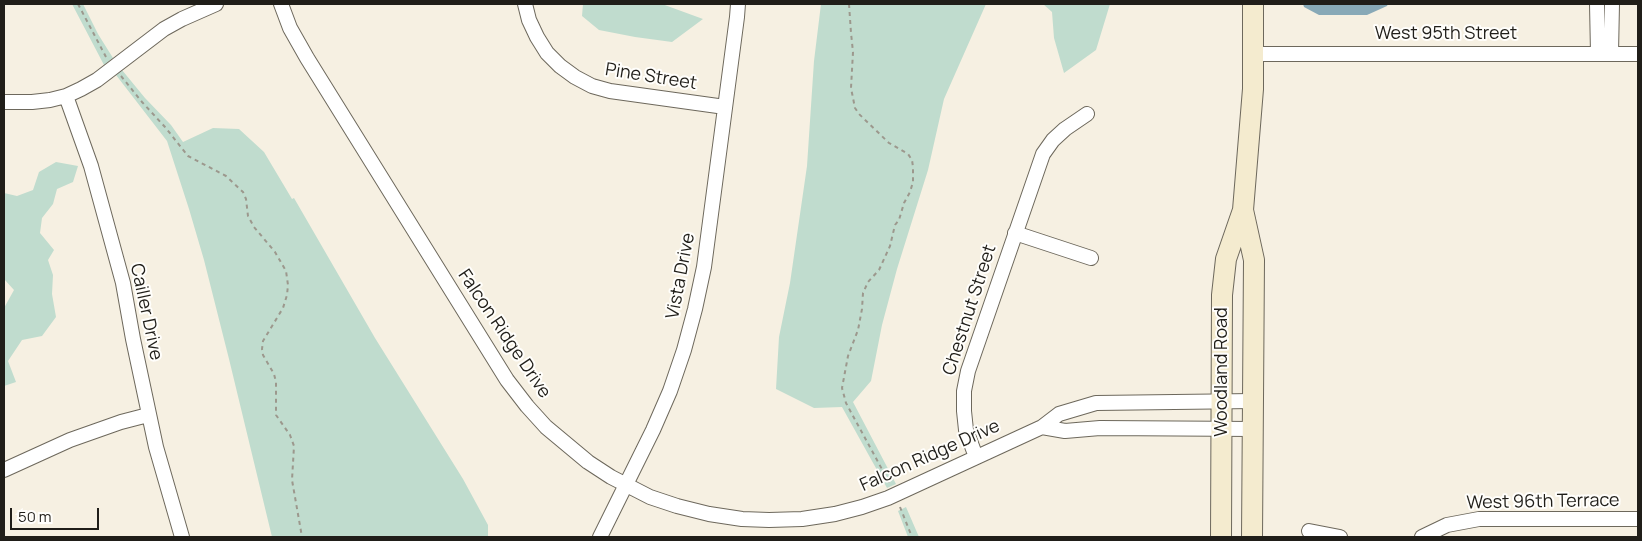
<!DOCTYPE html>
<html>
<head>
<meta charset="utf-8">
<style>
  body { margin:0 }
  #map { position:relative; width:1642px; height:541px; overflow:hidden; background:#f6f0e2; font-family:Manrope,sans-serif }
  canvas { display:block }
  .frame { position:absolute; inset:0; border:5px solid #201e19; pointer-events:none }
  .scale { position:absolute; left:10px; top:508px; width:89px; height:22px; box-sizing:border-box; border:2px solid #201e19; border-top:0; padding-left:6px; font-size:15px; line-height:18px; white-space:nowrap; color:#201e19; -webkit-text-stroke:4px #fffefb; paint-order:stroke }
</style>
</head>
<body>
<div id="map">
<canvas width="1642" height="541"></canvas>
<div class="frame"></div>
<div class="scale">50 m</div>
</div>
<script>
const c = document.querySelector('canvas').getContext('2d');
c.lineJoin = 'round';
function fill(path, color) { c.fillStyle = color; c.fill(path, 'evenodd'); }
const toPath = rows => new Path2D(rows.map(r => 'M' + r).join(''));
function trace(path, color, width, dash) { c.strokeStyle = color; c.lineWidth = width; c.lineCap = dash ? 'butt' : 'round'; c.setLineDash(dash || []); c.stroke(path); }
function label(font, color, halo, rows, align = 'center') {
  c.font = font + ' Manrope,sans-serif'; c.lineWidth = 4; c.setLineDash([]); c.textBaseline = 'middle'; c.strokeStyle = halo; c.fillStyle = color; for (const [text, x, y, turn = 0] of rows) {
    c.save(); c.translate(x, y); c.rotate((+turn || 0) * Math.PI / 180); c.textAlign = isNaN(turn) ? turn : align; if (halo) c.strokeText(text, 0, 0); c.fillText(text, 0, 0); c.restore();
  }
}
const green = toPath([
  [72,4,83,4,98,34,113,58,104,65],
  [583,4,662,4,703,19,672,42,635,37,599,30,582,16],
  [821,4,986,4,944,99,928,170,897,269,882,325,871,381,853,402,896,484,887,488,842,407,814,408,776,389,779,337,790,283,807,166,814,61],
  [1043,4,1110,4,1096,50,1064,73,1054,38,1052,12],
  [122,70,145,98,171,125,183,142,213,128,239,129,264,152,292,199,294,198,375,338,463,479,488,525,488,537,272,537,229,359,204,260,189,209,167,141,116,75],
  [56,162,78,166,73,182,57,189,53,204,42,218,40,233,54,250,48,260,53,275,52,294,56,317,42,336,22,340,8,361,16,382,4,386,4,308,14,290,4,279,4,193,17,196,33,190,39,172],
  [906,507,919,537,908,537,898,511]
]);
const water = toPath([
  [1303,4,1388,4,1387,6,1367,15,1319,15,1304,7]
]);
const path = toPath([
  [78,4,106,57],
  [849,4,851,33,853,52,851,88,855,108,859,114,889,143,908,154,912,160,913,167,913,182,910,192,904,203,899,220,895,225,890,246,879,270,868,282,863,293,862,309,858,330,848,356,842,388,846,403,890,484],
  [121,76,142,102,165,127,188,156,226,176,243,192,246,199,248,216,254,227,275,252,286,271,288,285,287,295,283,308,263,341,262,349,263,355,274,374,276,382,276,415,290,435,294,446,292,480,302,537],
  [900,507,912,537]
]);
const minor = toPath([
  [281,4,290,28,307,58,507,380,527,406,546,427,588,462,611,477,650,497,677,506,709,514,742,519,769,520,802,519,835,514,862,507,888,498,1042,427,1059,414,1096,403,1253,401],
  [525,4,529,20,537,37,547,53,560,66,575,77,592,86,610,91,725,107],
  [1597,4,1598,53],
  [1611,53,1612,4],
  [1253,54,1638,54],
  [66,96,91,166,123,283,133,339,156,447,182,537],
  [4,102,32,102,50,100,66,96,81,89,97,80,164,29,182,19,216,4],
  [1015,233,1091,258],
  [1042,427,1065,431,1100,428,1253,429],
  [976,457,966,430,964,411,964,391,968,371,1043,154,1053,140,1065,129,1087,114],
  [4,470,70,440,121,422,148,415],
  [1309,531,1340,537],
  [600,537,653,430,670,391,684,350,695,309,704,267,737,17,738,4],
  [1422,537,1447,525,1479,519,1638,519]
]);
const secondary = toPath([
  [1243,210,1254,260,1252,537],
  [1221,537,1222,295,1226,259,1243,210,1253,89,1253,4]
]);
const streetNames = [
  ["West 95th Street",1446,34],
  ["Pine Street",651,77,9],
  ["Vista Drive",681,276,-79],
  ["Chestnut Street",970,310,-72],
  ["Cailler Drive",146,312,78],
  ["Falcon Ridge Drive",504,334,56],
  ["Woodland Road",1222,372,-90],
  ["Falcon Ridge Drive",930,456,-24],
  ["West 96th Terrace",1543,502,-1]
];
fill(green, '#c0dcce');
fill(water, '#88a9b7');
trace(minor, '#6d685c', 16);
trace(secondary, '#6d685c', 22);
trace(path, '#9c988d', 2, [4, 4]);
trace(minor, '#fff', 14);
trace(secondary, '#f4ebcf', 20);
label('18px', '#201e19', '#fffefb', streetNames);
</script>
</body>
</html>
